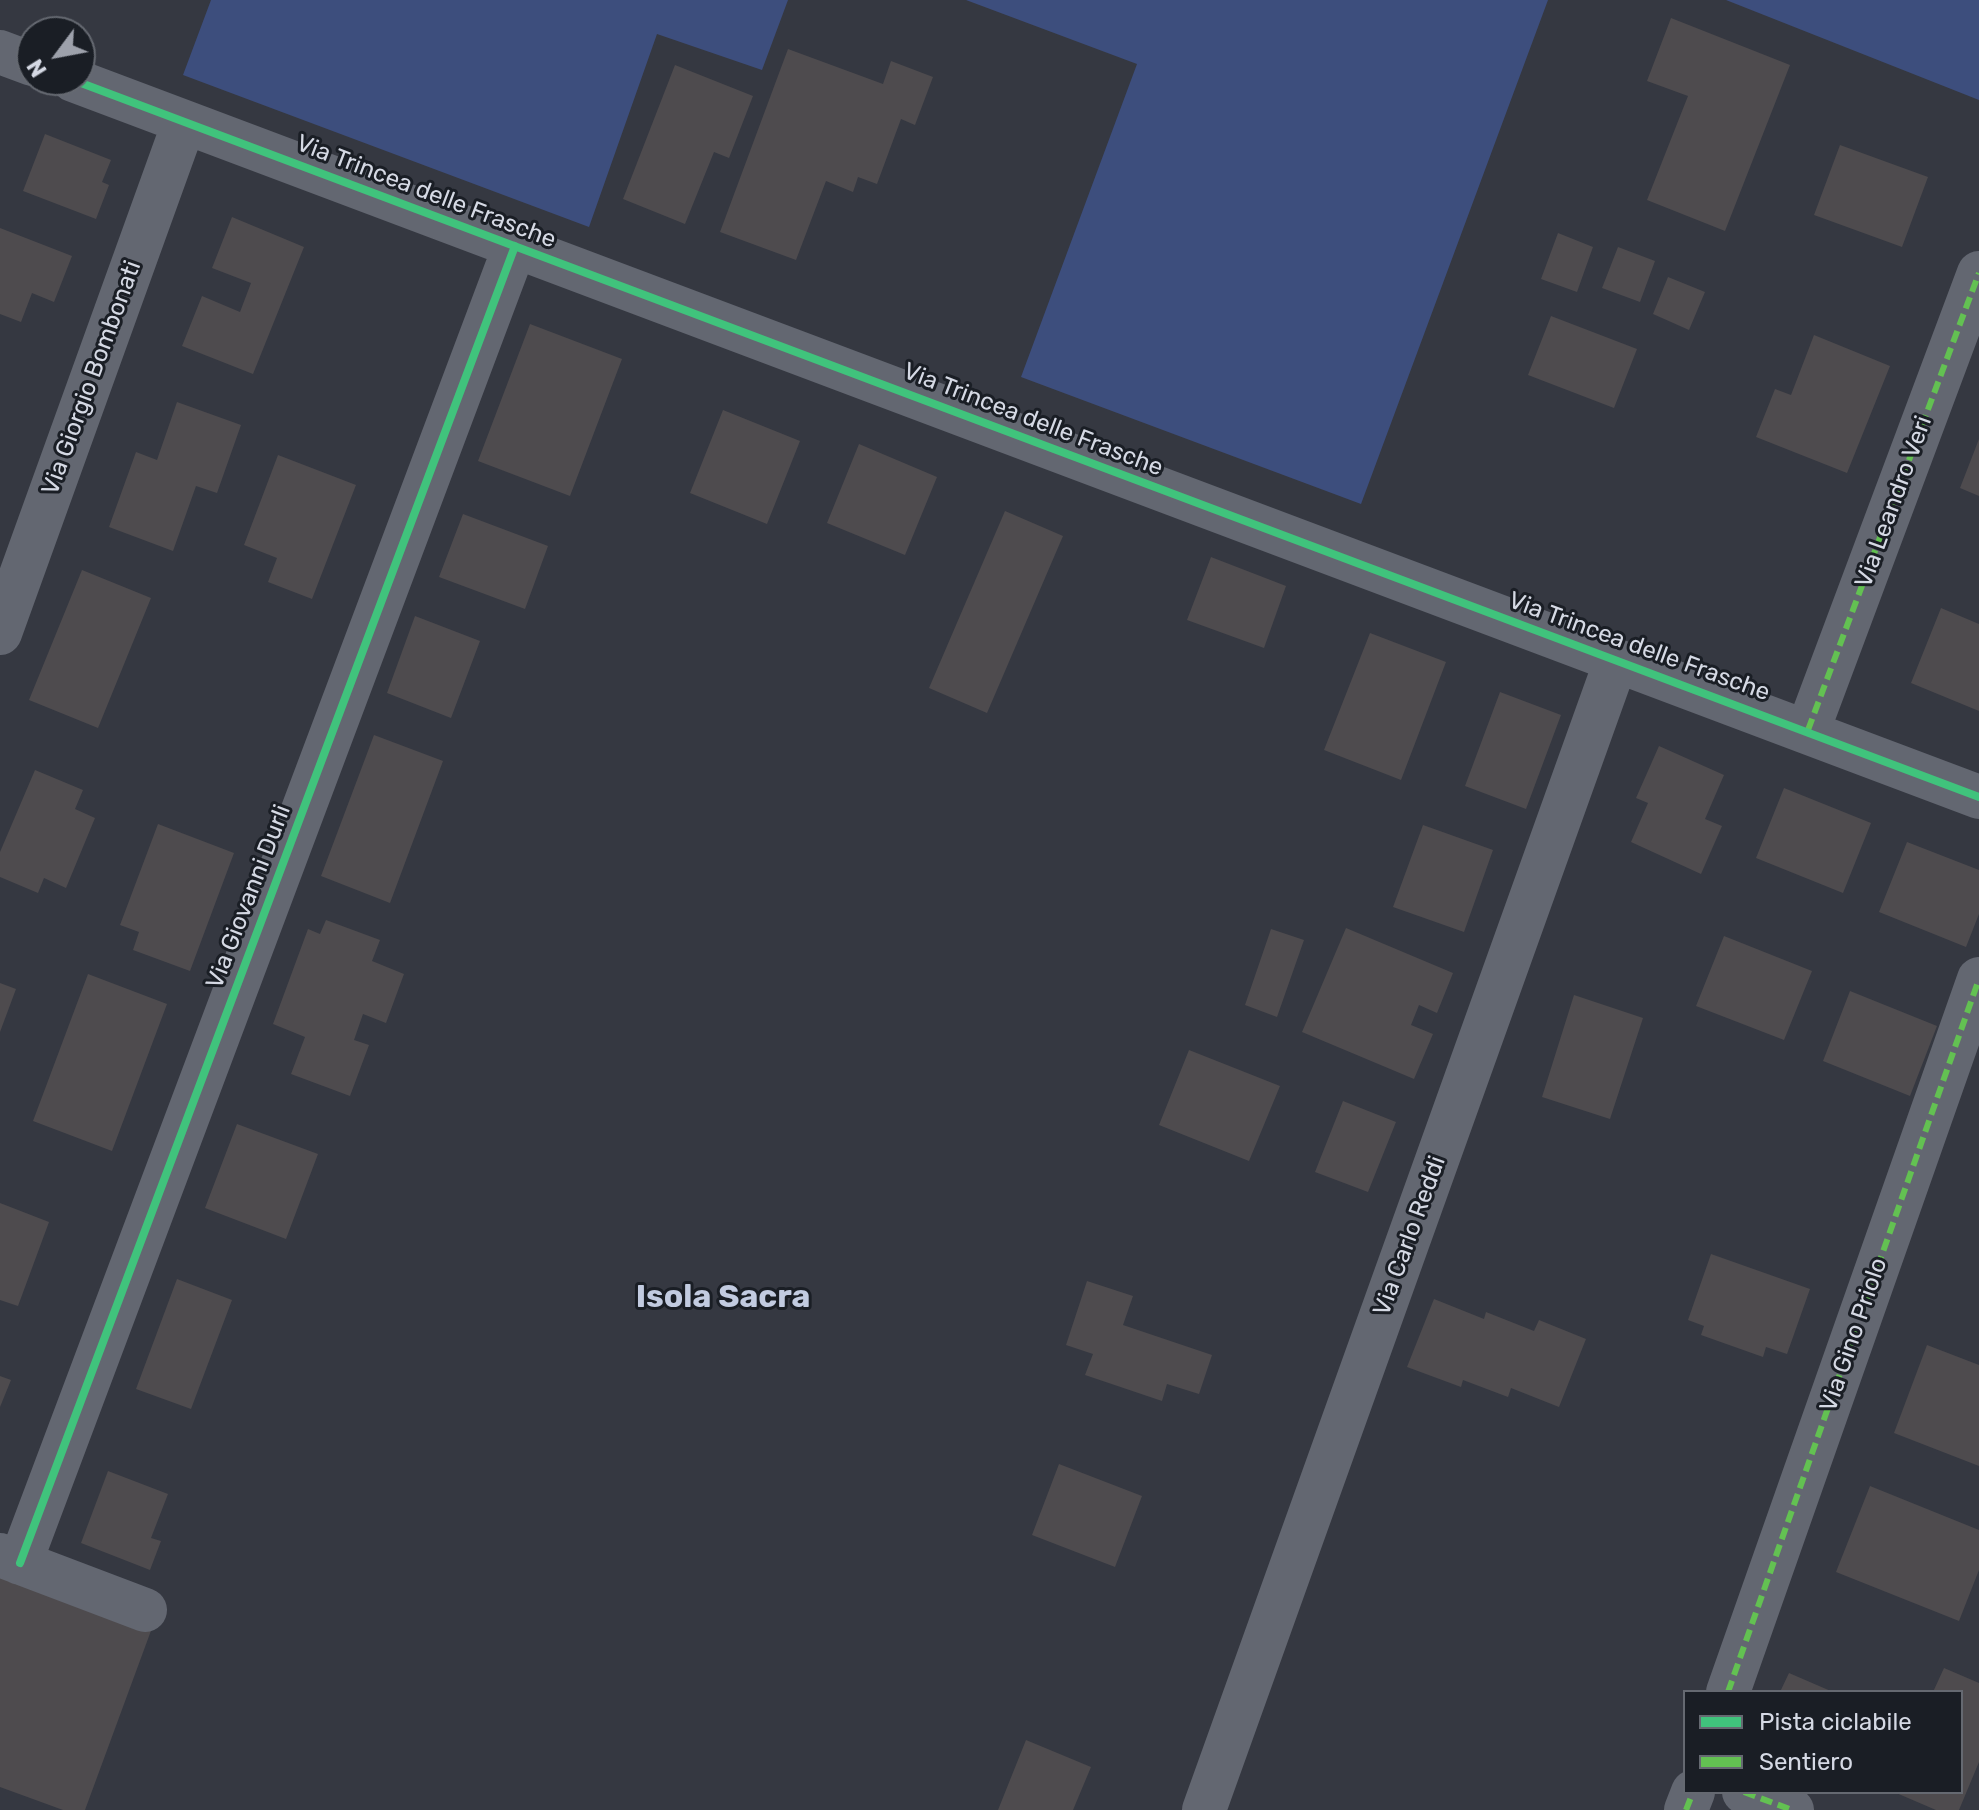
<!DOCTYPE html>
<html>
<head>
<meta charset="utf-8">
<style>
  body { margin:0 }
  #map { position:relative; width:1979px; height:1810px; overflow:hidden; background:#353841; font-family:Rubik,sans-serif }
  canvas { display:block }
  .legend { position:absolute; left:1683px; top:1690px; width:280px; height:104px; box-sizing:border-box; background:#1a1e25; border:2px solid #656971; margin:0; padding:10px 14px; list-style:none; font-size:24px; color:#d5d9e4 }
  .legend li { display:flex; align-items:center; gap:16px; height:40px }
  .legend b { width:40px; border:2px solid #656971 }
  .north { position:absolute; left:16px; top:16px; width:80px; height:80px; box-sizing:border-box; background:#1a1e25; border:2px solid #656971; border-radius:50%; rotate:238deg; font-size:22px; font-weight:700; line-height:32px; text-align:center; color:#d5d9e4 }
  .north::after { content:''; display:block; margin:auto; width:28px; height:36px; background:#9da1ab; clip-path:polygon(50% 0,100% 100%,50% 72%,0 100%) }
</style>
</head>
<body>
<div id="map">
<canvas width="1979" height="1810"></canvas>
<ul class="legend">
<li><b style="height:10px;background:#40c37c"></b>Pista ciclabile</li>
<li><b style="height:10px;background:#63c152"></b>Sentiero</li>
</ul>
<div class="north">N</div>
</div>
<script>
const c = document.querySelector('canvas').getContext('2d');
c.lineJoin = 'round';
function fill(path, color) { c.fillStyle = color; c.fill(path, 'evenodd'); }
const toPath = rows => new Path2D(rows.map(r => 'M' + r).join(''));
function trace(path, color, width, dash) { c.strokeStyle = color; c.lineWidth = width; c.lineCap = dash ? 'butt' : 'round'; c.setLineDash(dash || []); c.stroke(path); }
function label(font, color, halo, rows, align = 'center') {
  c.font = font + ' Rubik,sans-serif'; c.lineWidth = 6; c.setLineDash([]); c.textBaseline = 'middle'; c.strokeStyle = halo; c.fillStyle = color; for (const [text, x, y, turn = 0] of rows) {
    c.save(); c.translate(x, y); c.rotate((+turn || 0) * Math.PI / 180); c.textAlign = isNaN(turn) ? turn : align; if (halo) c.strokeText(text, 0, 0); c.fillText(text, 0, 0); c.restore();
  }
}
const green = toPath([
  [211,0,788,0,762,70,657,34,589,227,183,75],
  [966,0,1548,0,1361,504,1021,377,1137,64],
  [1726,0,1979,0,1979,100]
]);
const building = toPath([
  [1671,18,1790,65,1725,231,1647,200,1688,96,1647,81],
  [788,49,883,84,891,61,933,77,915,125,901,119,877,184,858,177,853,192,826,181,796,260,720,232],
  [675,65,753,96,729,158,714,152,685,224,623,199],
  [45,134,111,160,102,182,109,185,96,219,23,191],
  [1840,145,1928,177,1902,247,1814,215],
  [232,217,304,247,253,374,182,346,202,296,240,312,251,283,212,268],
  [0,228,72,256,54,302,32,293,21,322,0,314],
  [1558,233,1593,247,1577,292,1541,279],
  [1618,247,1655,261,1640,302,1602,288],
  [1668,277,1705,292,1689,330,1653,314],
  [1551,316,1637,349,1614,408,1528,375],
  [530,324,622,359,570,496,478,461],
  [1814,335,1890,366,1847,473,1756,437,1775,389,1791,395],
  [177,402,241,425,217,493,196,486,173,551,109,527,136,452,157,460],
  [723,410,800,441,767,524,690,493],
  [1979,439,1979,496,1960,488],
  [859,444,937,477,905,555,827,523],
  [278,455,356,485,312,599,268,582,277,558,244,545],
  [1005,511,1063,536,987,713,929,688],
  [463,514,548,546,525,609,439,577],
  [1211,557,1286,586,1264,648,1187,620],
  [82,570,151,598,98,728,29,700],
  [1941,608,1979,624,1979,711,1911,683],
  [415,616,480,641,451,718,387,693],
  [1370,633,1446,662,1401,780,1324,750],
  [1500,692,1561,715,1526,809,1465,786],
  [374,735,443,761,390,903,321,876],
  [1659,746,1724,775,1705,819,1722,826,1701,874,1631,842,1648,803,1636,798],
  [35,770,83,790,75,809,95,818,66,888,44,878,38,893,0,877,0,852],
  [1784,788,1871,823,1843,893,1756,858],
  [158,824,234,853,190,971,133,950,139,932,120,925],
  [1423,825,1493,850,1464,932,1393,907],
  [1907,842,1979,870,1979,914,1966,947,1879,912],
  [326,920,380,940,372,961,404,974,386,1023,363,1014,354,1040,369,1045,350,1096,291,1074,305,1037,273,1024,308,929,320,934],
  [1346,928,1453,973,1437,1013,1419,1005,1411,1025,1433,1034,1414,1079,1302,1032],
  [1271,929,1304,940,1277,1017,1245,1005],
  [1724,936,1812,971,1784,1040,1696,1006],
  [88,974,167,1004,112,1151,33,1121],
  [0,983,16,989,0,1032],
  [1850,991,1937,1026,1910,1096,1823,1061],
  [1574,995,1643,1018,1610,1119,1542,1097],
  [1189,1050,1280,1086,1249,1161,1159,1125],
  [1343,1101,1396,1122,1368,1192,1315,1172],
  [237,1124,318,1154,286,1239,205,1208],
  [0,1203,49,1222,18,1306,0,1300],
  [1711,1254,1810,1289,1787,1354,1766,1347,1763,1357,1701,1335,1704,1326,1688,1320],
  [177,1279,232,1300,191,1409,136,1389],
  [1087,1281,1133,1296,1123,1325,1212,1355,1199,1394,1167,1384,1162,1401,1085,1375,1093,1354,1066,1345],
  [1434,1299,1484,1319,1486,1312,1534,1331,1539,1320,1586,1339,1559,1407,1511,1388,1508,1397,1463,1380,1461,1387,1407,1367],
  [1927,1345,1979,1365,1979,1466,1894,1433],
  [0,1376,11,1380,0,1407],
  [1059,1464,1142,1496,1115,1567,1032,1535],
  [108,1471,168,1494,151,1538,161,1541,150,1570,81,1543],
  [1870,1486,1979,1530,1979,1570,1959,1621,1836,1572],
  [0,1572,152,1628,85,1810,63,1810,0,1787],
  [1944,1668,1979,1683,1979,1762,1959,1810,1936,1810,1894,1792,1961,1792,1961,1692,1933,1692],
  [1789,1673,1833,1692,1780,1692],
  [1026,1740,1091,1767,1073,1810,998,1810]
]);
const minor = toPath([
  [0,52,32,64],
  [73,80,1979,797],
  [0,633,184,123],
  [1808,730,1979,273],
  [0,1555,145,1610],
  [20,1563,515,246],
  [1728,1692,1979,979],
  [1744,1792,1792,1810],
  [1204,1810,1616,661],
  [1686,1810,1693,1792]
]);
const quiet = toPath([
  [1808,730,1979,273],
  [1728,1692,1979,979],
  [1744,1792,1792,1810],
  [1686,1810,1693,1792]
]);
const cycleway = toPath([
  [73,80,1979,797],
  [20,1563,515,246]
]);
const streetNames = [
  ["Via Trincea delle Frasche",426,192,21],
  ["Via Giorgio Bombonati",92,378,-70],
  ["Via Trincea delle Frasche",1033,420,21],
  ["Via Leandro Veri",1894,502,-70],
  ["Via Trincea delle Frasche",1639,647,20],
  ["Via Giovanni Durli",249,897,-69],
  ["Via Carlo Reddi",1410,1236,-70],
  ["Via Gino Priolo",1854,1335,-71]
];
const districtNames = [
  ["Isola Sacra",723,1298]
];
fill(green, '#3d4e7d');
fill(building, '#4e4b4e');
trace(minor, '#636771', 44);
trace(quiet, '#63c152', 6, [12, 6]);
trace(cycleway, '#40c37c', 8);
label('24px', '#d5d9e4', '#1a1e25', streetNames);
label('bold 32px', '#c2cbe0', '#1a1e25', districtNames);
</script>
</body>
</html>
